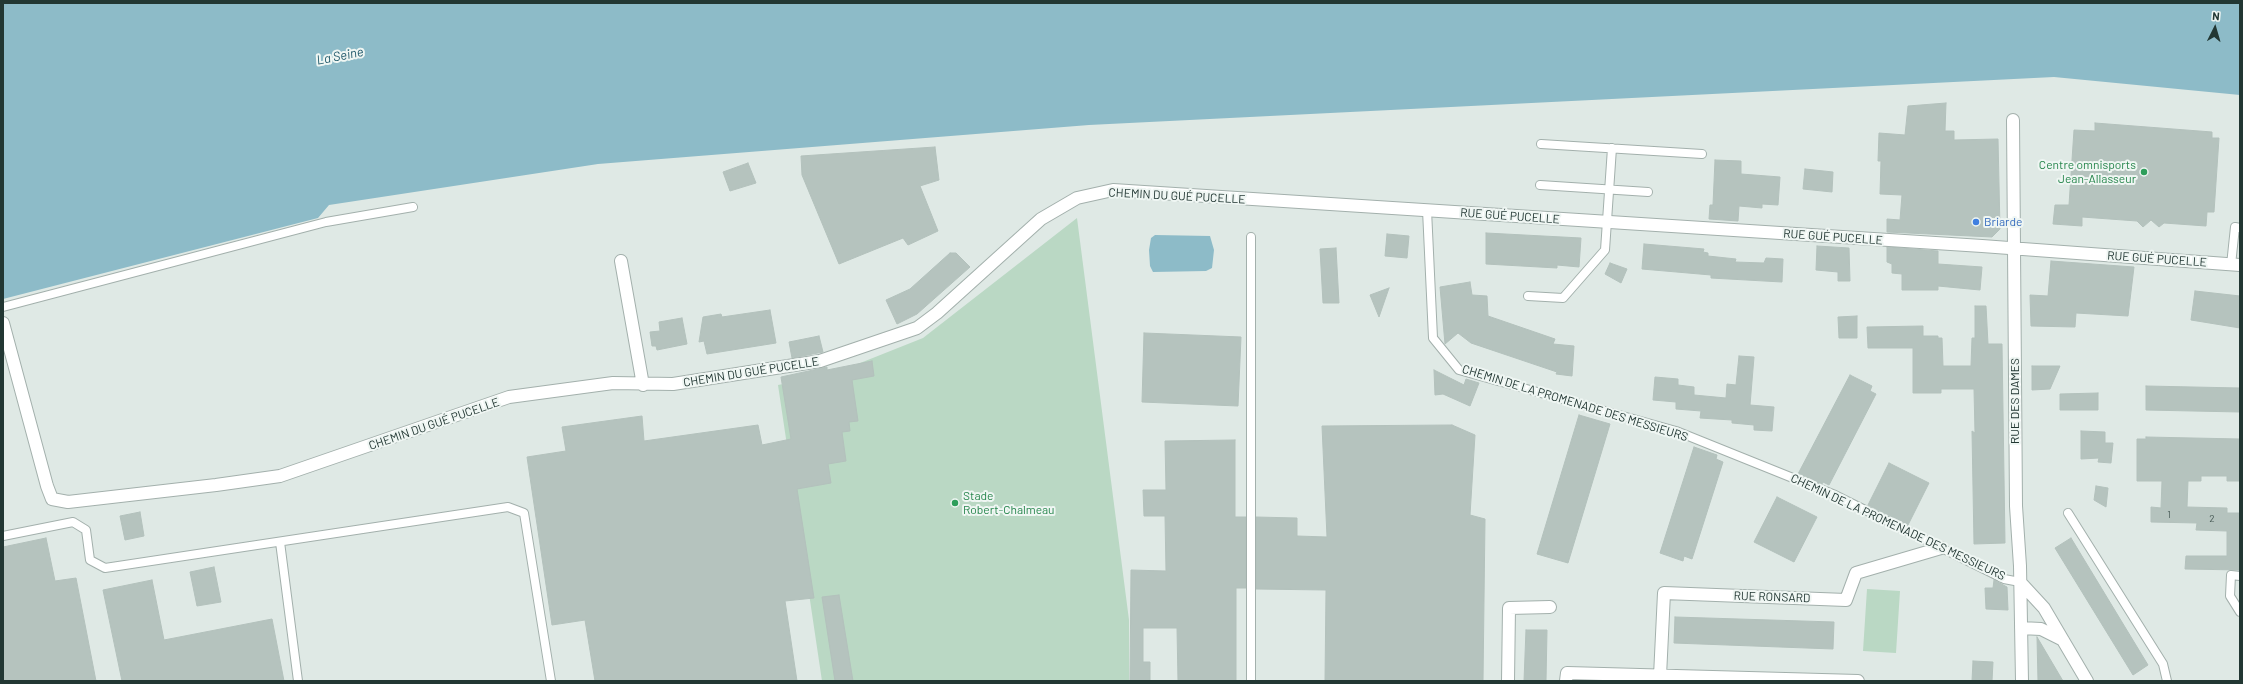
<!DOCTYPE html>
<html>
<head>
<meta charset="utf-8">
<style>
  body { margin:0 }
  #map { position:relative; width:2243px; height:684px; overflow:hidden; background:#dfe9e5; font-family:Barlow,sans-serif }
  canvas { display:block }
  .frame { position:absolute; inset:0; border:4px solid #223733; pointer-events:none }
  .north { position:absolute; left:2195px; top:8px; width:40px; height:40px; -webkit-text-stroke:3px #eff6f3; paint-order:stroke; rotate:5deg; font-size:11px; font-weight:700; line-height:16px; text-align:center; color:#223733 }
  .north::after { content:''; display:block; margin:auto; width:14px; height:18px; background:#223733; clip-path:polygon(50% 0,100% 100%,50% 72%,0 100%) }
</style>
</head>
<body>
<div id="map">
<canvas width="2243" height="684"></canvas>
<div class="frame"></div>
<div class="north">N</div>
</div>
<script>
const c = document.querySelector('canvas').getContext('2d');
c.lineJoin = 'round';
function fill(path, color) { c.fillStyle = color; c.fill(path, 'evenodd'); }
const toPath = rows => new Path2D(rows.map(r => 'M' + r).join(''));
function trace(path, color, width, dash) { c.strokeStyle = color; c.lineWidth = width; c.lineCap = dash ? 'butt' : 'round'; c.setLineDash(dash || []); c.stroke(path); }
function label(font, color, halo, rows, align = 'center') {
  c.font = font + ' Barlow,sans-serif'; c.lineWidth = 4; c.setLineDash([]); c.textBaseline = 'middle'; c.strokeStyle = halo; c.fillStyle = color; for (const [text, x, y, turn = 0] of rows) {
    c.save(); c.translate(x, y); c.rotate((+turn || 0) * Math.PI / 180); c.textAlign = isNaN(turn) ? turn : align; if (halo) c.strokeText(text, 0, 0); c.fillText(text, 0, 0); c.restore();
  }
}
const green = toPath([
  [1077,218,1129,620,1129,681,822,681,778,385,830,375,923,338],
  [1867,589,1900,591,1896,653,1863,651]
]);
const water = toPath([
  [3,3,2240,3,2240,95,2054,77,1089,125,598,164,329,205,318,218,3,299],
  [1155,235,1210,236,1214,250,1212,268,1206,271,1153,272,1150,266,1149,250,1151,238]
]);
const building = toPath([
  [1946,103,1945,131,1954,131,1954,140,1998,139,2000,229,1992,237,1887,232,1887,219,1900,220,1902,195,1880,194,1881,161,1878,161,1879,133,1905,135,1908,106,1946,103],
  [2095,123,2212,132,2212,138,2219,138,2214,212,2207,212,2206,226,2164,223,2159,227,2151,220,2143,227,2137,221,2082,217,2082,226,2053,224,2055,205,2069,205,2074,130,2095,131,2095,123],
  [935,147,939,180,920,186,938,231,908,245,903,238,839,264,802,175,801,156,935,147],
  [1715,160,1741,161,1741,174,1780,177,1778,205,1762,204,1762,208,1739,206,1738,221,1709,219,1710,205,1713,205,1715,160],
  [748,163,756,183,730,191,723,172,748,163],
  [1805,169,1833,172,1832,192,1803,189,1805,169],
  [1486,233,1581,238,1579,267,1557,265,1557,268,1486,264,1486,233],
  [1387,234,1409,236,1407,258,1385,256,1387,234],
  [1644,244,1704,249,1703,252,1708,253,1708,256,1736,259,1735,262,1764,263,1766,258,1783,259,1782,282,1711,278,1711,275,1642,269,1644,244],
  [1817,246,1849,248,1850,281,1838,281,1838,272,1816,270,1817,246],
  [1887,247,1938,251,1938,264,1982,267,1980,290,1938,286,1938,290,1902,290,1902,274,1892,273,1892,264,1887,262,1887,247],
  [1336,248,1339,303,1323,303,1320,249,1336,248],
  [950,253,956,253,970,267,917,314,897,324,886,300,910,289,950,253],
  [2051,261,2134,267,2128,316,2076,313,2075,327,2031,326,2030,295,2048,296,2051,261],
  [1610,263,1627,269,1621,283,1605,274,1610,263],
  [1470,282,1472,295,1487,296,1488,316,1555,339,1553,344,1574,346,1572,376,1556,374,1557,372,1471,343,1458,333,1445,344,1440,287,1470,282],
  [1389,288,1379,317,1370,295,1389,288],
  [2195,291,2240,296,2240,328,2191,320,2195,291],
  [1975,306,1986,306,1988,344,2002,344,2005,543,1974,544,1972,431,1975,433,1974,389,1941,389,1941,393,1913,393,1913,348,1868,348,1867,327,1923,326,1923,336,1938,336,1938,338,1942,338,1943,366,1971,366,1972,338,1975,338,1975,306],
  [770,310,776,343,707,354,704,341,699,342,703,317,721,314,722,317,770,310],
  [1857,316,1857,338,1839,338,1838,317,1857,316],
  [682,318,687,344,657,350,656,346,652,346,650,332,660,331,659,322,682,318],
  [1144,333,1241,337,1238,406,1142,402,1144,333],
  [819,336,823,352,792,358,789,342,819,336],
  [1739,356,1754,357,1750,405,1774,407,1772,431,1754,430,1754,425,1732,423,1732,420,1700,418,1701,411,1676,409,1676,402,1653,400,1655,377,1678,379,1678,385,1694,387,1694,395,1726,398,1727,384,1736,385,1739,356],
  [872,361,874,376,852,380,858,421,849,422,850,431,842,432,846,461,828,464,831,483,797,489,814,598,785,601,797,681,595,681,585,620,552,625,527,457,566,451,562,427,642,416,644,441,758,425,762,445,791,439,781,377,827,367,827,370,872,361],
  [2032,366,2060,366,2050,389,2032,390,2032,366],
  [1434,370,1464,385,1466,379,1479,383,1470,406,1443,394,1435,395,1434,370],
  [1850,375,1872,386,1870,391,1876,394,1829,485,1823,482,1822,484,1798,474,1850,375],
  [2146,386,2240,388,2240,412,2146,410,2146,386],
  [2098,393,2098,410,2060,410,2060,394,2098,393],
  [1579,415,1610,424,1568,563,1537,554,1579,415],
  [1452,425,1475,435,1470,515,1485,519,1483,681,1325,681,1326,590,1256,589,1256,517,1297,518,1297,536,1327,537,1322,426,1452,425],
  [2081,431,2105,432,2105,443,2113,443,2111,463,2098,462,2099,458,2081,459,2081,431],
  [2146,437,2240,439,2240,481,2227,481,2227,476,2201,476,2201,481,2188,481,2187,507,2227,508,2227,513,2240,513,2240,570,2185,569,2186,556,2227,556,2227,531,2196,530,2197,523,2151,522,2151,507,2161,508,2162,481,2137,481,2137,439,2146,439,2146,437],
  [1235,440,1235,517,1246,517,1246,588,1236,588,1236,681,1178,681,1177,628,1143,628,1143,662,1150,662,1150,681,1130,681,1131,570,1166,571,1165,516,1144,516,1143,490,1166,490,1165,441,1235,440],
  [1694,447,1717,455,1716,459,1723,462,1692,559,1684,556,1683,561,1660,553,1694,447],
  [1889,463,1929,483,1908,525,1868,505,1889,463],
  [2096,486,2108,488,2106,507,2094,500,2096,486],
  [1777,497,1817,517,1794,562,1754,542,1777,497],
  [140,512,144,536,125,540,120,516,140,512],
  [46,538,55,581,76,578,96,681,3,681,3,547,46,538],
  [2071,538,2148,665,2133,675,2055,548,2071,538],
  [214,567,221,602,197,606,190,572,214,567],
  [152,580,164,640,272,619,284,681,122,681,103,590,152,580],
  [1994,580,2007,587,2008,610,1986,609,1985,588,1993,588,1994,580],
  [839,595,853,681,835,681,822,597,839,595],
  [1675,617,1834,622,1833,649,1674,643,1675,617],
  [1526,630,1547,630,1546,681,1524,681,1526,630],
  [2037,637,2063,681,2038,681,2037,637],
  [1973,661,1993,662,1992,681,1972,681,1973,661]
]);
const service = toPath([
  [1541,144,1702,154],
  [1540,185,1648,192],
  [1427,210,1433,338,1459,370,1676,431,1835,495,2004,579,2020,582],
  [1251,237,1251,681],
  [2231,265,2235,227,2240,228],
  [1528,296,1563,298,1605,250,1612,148],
  [3,307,326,222,413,207],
  [2068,513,2163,664,2167,681],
  [3,536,73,522,86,530,90,560,105,568,508,507,524,513,551,681],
  [280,542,298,681],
  [2240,576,2231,575,2230,596,2240,612]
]);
const minor = toPath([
  [2013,120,2016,506,2020,566,2022,681],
  [621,261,643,385],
  [3,323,47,486,52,499,68,502,216,485,280,476,509,397,613,383,673,384,820,361,917,328,937,313,1041,219,1077,198,1113,190,1982,246,2240,265],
  [2020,582,2044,608,2087,681],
  [2021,628,2041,629,2063,640],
  [1660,676,1664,593,1846,600,1856,573,1941,548],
  [1508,681,1509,608,1550,607],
  [1566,681,1567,673,1858,681]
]);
const markers = [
  [2144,172,4,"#2e9e5b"],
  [1976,222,4,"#3f7fe0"],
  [955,503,4,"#2e9e5b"]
];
const numberNames = [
  ["1",2169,515],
  ["2",2212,519]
];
const leisureNames = [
  ["Centre omnisports",2136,165],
  ["Jean-Allasseur",2136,179],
  ["Stade",963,496,"left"],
  ["Robert-Chalmeau",963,510,"left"]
];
const streetNames = [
  ["CHEMIN DU GUÉ PUCELLE",1177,196,3],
  ["RUE GUÉ PUCELLE",1510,216,4],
  ["RUE GUÉ PUCELLE",1833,237,4],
  ["RUE GUÉ PUCELLE",2157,259,4],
  ["CHEMIN DU GUÉ PUCELLE",751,372,-9],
  ["RUE DES DAMES",2015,401,-90],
  ["CHEMIN DE LA PROMENADE DES MESSIEURS",1575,403,17],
  ["CHEMIN DU GUÉ PUCELLE",434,424,-19],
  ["CHEMIN DE LA PROMENADE DES MESSIEURS",1898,527,25],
  ["RUE RONSARD",1772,597,2]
];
const shopNames = [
  ["Briarde",1984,222]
];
const waterNames = [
  ["La Seine",340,56,-11]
];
fill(green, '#bad8c4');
fill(water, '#8dbbc8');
fill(building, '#b5c3be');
trace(building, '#b3c1bc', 1);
trace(service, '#a3b0ac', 10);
trace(minor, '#a3b0ac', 14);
trace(service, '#fff', 8);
trace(minor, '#fff', 12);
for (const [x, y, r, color] of markers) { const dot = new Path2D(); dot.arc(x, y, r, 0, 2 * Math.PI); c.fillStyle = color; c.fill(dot); trace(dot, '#eff6f3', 1.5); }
label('10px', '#475a56', null, numberNames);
label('12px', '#27864d', '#eff6f3', leisureNames, 'right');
label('12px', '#223733', '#eff6f3', streetNames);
label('12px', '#366cbe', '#eff6f3', shopNames, 'left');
label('italic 13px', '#235b6c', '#eff6f3', waterNames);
</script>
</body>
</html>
